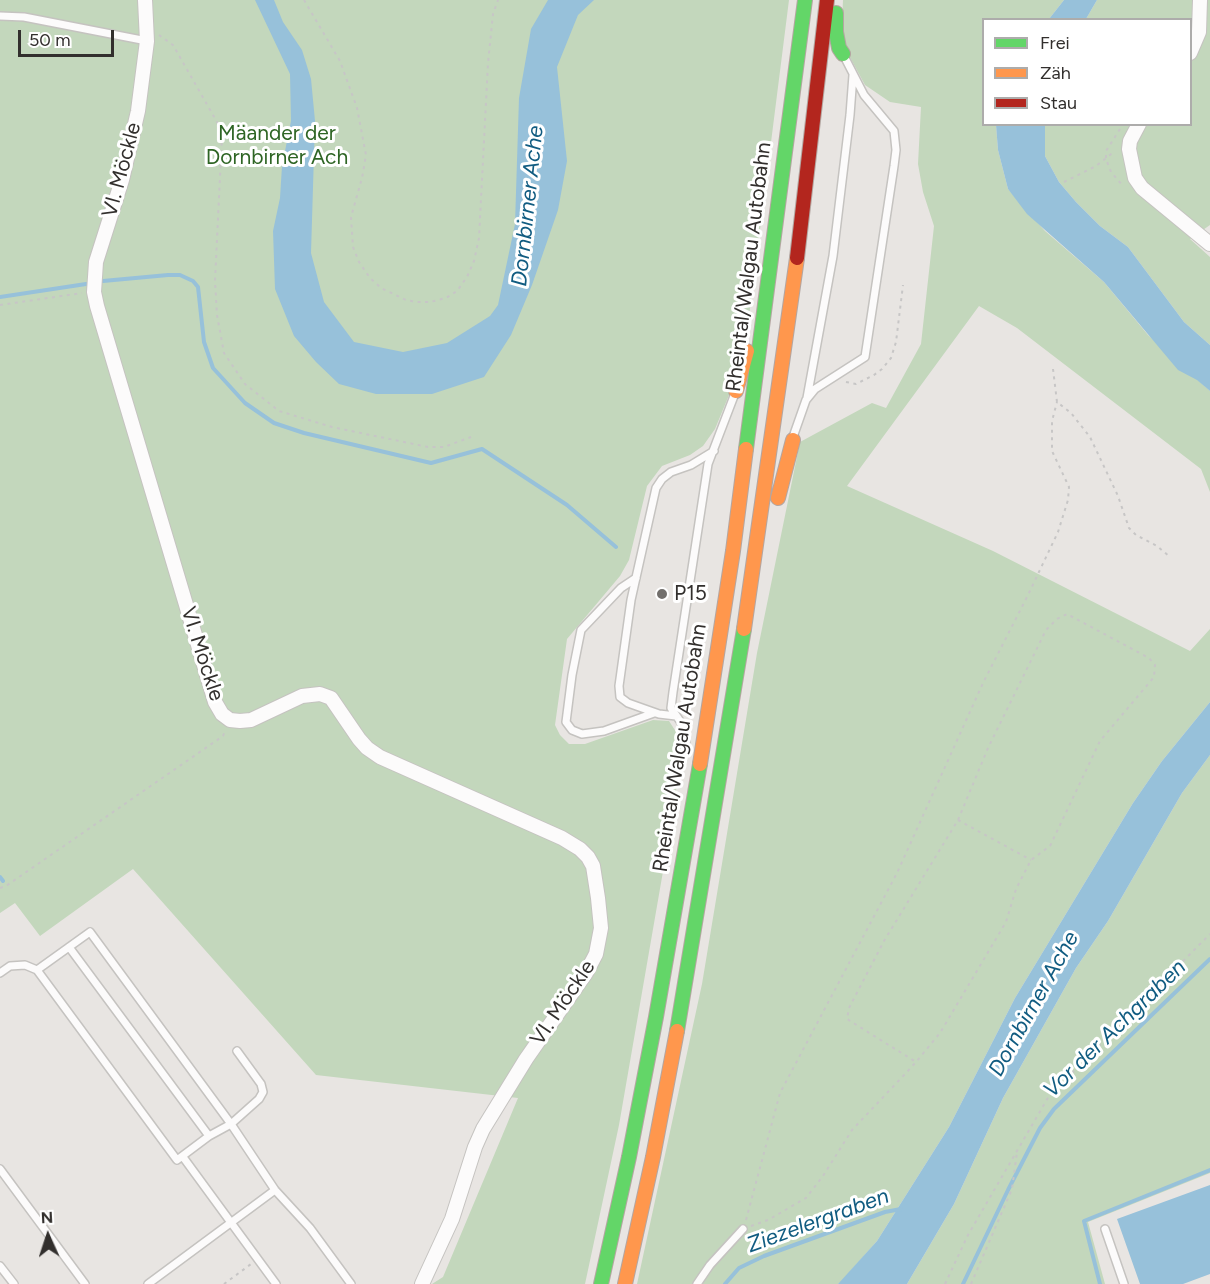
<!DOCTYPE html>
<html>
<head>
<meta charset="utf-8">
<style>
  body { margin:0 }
  #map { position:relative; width:1210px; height:1284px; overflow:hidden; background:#e8e5e2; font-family:Figtree,sans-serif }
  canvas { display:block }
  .legend { position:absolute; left:982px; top:18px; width:210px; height:108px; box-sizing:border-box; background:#fff; border:2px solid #adacab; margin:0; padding:8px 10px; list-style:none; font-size:18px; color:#322f2d }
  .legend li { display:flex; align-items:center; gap:12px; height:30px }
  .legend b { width:30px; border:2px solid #adacab }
  .north { position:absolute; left:18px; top:1206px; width:60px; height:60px; -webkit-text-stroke:4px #fff; paint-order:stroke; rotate:357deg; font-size:16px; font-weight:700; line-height:24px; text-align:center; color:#322f2d }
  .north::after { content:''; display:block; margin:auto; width:21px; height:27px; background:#322f2d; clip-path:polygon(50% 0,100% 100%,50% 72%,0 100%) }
  .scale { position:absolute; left:18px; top:30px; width:96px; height:27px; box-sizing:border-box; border:3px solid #322f2d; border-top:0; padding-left:8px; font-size:18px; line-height:21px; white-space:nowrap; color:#322f2d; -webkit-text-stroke:4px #fff; paint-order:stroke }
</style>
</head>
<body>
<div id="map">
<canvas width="1210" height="1284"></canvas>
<ul class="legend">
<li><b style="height:8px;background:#63d668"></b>Frei</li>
<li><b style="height:8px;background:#ff974d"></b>Zäh</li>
<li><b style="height:8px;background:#b3261e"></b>Stau</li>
</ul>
<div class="north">N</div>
<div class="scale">50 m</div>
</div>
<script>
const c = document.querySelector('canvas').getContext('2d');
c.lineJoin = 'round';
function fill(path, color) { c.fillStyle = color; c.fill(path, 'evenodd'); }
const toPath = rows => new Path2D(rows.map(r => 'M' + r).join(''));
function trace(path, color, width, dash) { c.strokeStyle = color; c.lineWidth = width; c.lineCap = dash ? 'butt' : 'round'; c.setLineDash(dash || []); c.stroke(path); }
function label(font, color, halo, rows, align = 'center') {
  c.font = font + ' Figtree,sans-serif'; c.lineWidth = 6; c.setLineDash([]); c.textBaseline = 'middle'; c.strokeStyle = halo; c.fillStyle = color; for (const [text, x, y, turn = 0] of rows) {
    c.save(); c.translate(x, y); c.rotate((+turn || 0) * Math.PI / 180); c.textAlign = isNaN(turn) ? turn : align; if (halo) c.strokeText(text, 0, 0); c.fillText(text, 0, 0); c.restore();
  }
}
const green = toPath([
  [0,0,789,0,747,332,729,395,715,429,703,446,690,455,662,466,647,486,629,560,620,576,567,639,555,725,560,735,569,744,585,744,653,720,669,721,682,741,674,808,619,1125,585,1284,432,1284,443,1277,518,1098,316,1075,133,869,40,936,15,903,0,913],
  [843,0,1064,0,1049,19,984,20,984,124,996,125,998,150,1008,189,1045,231,1104,282,1148,335,1210,391,1210,492,1201,469,1017,328,979,306,847,486,993,551,1190,651,1210,629,1210,702,1162,761,1133,803,1015,998,949,1127,877,1241,841,1282,838,1284,637,1284,702,984,757,653,800,442,872,403,886,408,921,344,934,226,923,192,918,164,921,107,890,102,865,85,846,50,842,21],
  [1097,0,1210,0,1210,225,1190,239,1210,257,1210,345,1184,322,1128,247,1100,226,1076,202,1059,182,1045,156,1045,125,1190,124,1190,20,1086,19],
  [1210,755,1210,1173,1088,1222,1105,1284,907,1284,954,1204,1003,1098,1076,968,1108,921,1182,793]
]);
const water = toPath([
  [255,0,274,0,283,22,302,50,311,79,315,121,311,253,324,302,354,342,403,352,447,343,490,316,498,305,515,224,519,98,531,29,548,0,594,0,578,15,557,67,567,161,558,210,532,285,511,335,484,377,432,394,376,394,339,384,316,362,294,336,275,289,273,231,280,198,282,166,291,121,290,74],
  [1064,0,1097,0,1086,19,1049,19],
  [996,125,1045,125,1045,156,1059,182,1076,202,1100,226,1128,247,1184,322,1210,345,1210,391,1197,380,1178,370,1104,282,1027,214,1008,189,998,150],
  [1210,702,1210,755,1182,793,1108,921,1076,968,1003,1098,954,1204,907,1284,838,1284,877,1241,949,1127,1015,998,1133,803,1162,761],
  [1210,1185,1210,1274,1183,1284,1140,1284,1117,1219]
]);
const stream = toPath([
  [103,281,168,275,180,275,193,281,198,287,204,342,213,368,245,403,274,423,304,433,431,463,482,449,567,505,616,547],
  [0,297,86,284],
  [0,877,3,881],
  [725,1284,739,1268,764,1256,885,1212,901,1209],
  [963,1284,1008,1190,1040,1128,1054,1109,1210,959],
  [1100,1284,1084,1221,1210,1170]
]);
const path = toPath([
  [304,0,340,61,357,108,366,155,362,178,351,217,353,247,359,262,370,278,381,288,406,300,416,302,430,302,446,298,457,291,467,277,474,261,479,238,488,63,493,14,498,0],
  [159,35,173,45,217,122,222,135,215,281,217,315,224,353,245,384,279,411,332,427,428,447,444,447,471,437],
  [1120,129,1106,151,1106,159,1111,172,1123,186],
  [1064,182,1096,166,1115,151],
  [0,305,82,293],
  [1053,369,1057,402,1071,413,1090,437,1118,496,1129,528,1136,535,1157,546,1170,557],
  [846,382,856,384,874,375,882,369,891,358,896,342,903,285],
  [958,820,1031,860],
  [0,888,6,886,223,736,225,731],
  [746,1220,780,1093,897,873,983,683,1028,595,1058,532,1068,500,1069,487,1052,451,1052,421,1057,402],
  [751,1226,768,1220,806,1198,823,1176,852,1130,906,1073,916,1062,940,1033,1006,922,1016,889,1031,860,1050,846,1100,741,1154,677,1155,665,1149,658,1067,614,1057,619,1046,630,988,748,958,820,884,941,849,1008,847,1019,916,1062],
  [224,1284,251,1264],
  [945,1284,968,1235,1049,1096,1210,934],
  [971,1284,1012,1189,1017,1152]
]);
const lane = toPath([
  [0,16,24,17,147,41],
  [807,398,833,256,850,115,853,75],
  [793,437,806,400,815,389,865,357,894,166,896,150,894,131,864,95,845,58],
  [636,578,621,588,581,630,572,675,566,722,572,730,582,734,604,731,654,713],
  [676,716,659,714,628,703,620,697,619,686,631,600,656,488,662,479,671,472,691,465,714,451],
  [686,741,682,724,671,708,673,692,708,464,734,396],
  [90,932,231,1124,209,1136,177,1160,37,970,90,932],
  [69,947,209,1136],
  [0,973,10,966,25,965,37,970],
  [237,1051,261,1084,263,1092,259,1099,231,1124,275,1190,310,1228,351,1284],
  [183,1157,276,1284],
  [0,1169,85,1284],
  [1105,1229,1124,1284],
  [0,1266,14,1284],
  [148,1284,275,1190],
  [697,1284,710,1265,743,1229]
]);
const street = toPath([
  [145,0,147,41,138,111,122,180,96,262,94,292,97,306,215,702,222,714,230,720,240,721,251,720,302,696,320,694,331,698,359,739,367,748,380,757,562,838,580,849,588,857,593,866,598,898,601,928,596,954,586,973,526,1059,483,1129,475,1147,452,1219,422,1284],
  [1190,53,1199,32,1200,0],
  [1139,124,1130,141,1129,149,1135,178,1142,188,1210,244]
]);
const fast = toPath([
  [836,13,836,32,839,48,843,54],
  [746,449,805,0],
  [677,1031,744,629],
  [601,1284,629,1157,656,1017,700,764]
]);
const slow = toPath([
  [736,391,747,351],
  [778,498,793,440],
  [744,629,797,258],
  [700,764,733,551,746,449],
  [625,1284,653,1157,677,1031]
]);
const jam = toPath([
  [797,258,827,0]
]);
const markers = [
  [662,594,6,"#726f6c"]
];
const parkNames = [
  ["Mäander der",277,134],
  ["Dornbirner Ach",277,158]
];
const streetNames = [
  ["VI. Möckle",122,170,-75],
  ["Rheintal/Walgau Autobahn",749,267,-83],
  ["VI. Möckle",202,654,72],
  ["Rheintal/Walgau Autobahn",680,748,-81],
  ["VI. Möckle",563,1003,-56]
];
const poiNames = [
  ["P15",674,594]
];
const waterNames = [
  ["Dornbirner Ache",528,206,-84],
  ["Dornbirner Ache",1034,1004,-61],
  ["Vor der Achgraben",1115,1029,-44],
  ["Ziezelergraben",818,1221,-20]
];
fill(green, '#c3d7bc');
fill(water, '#97c1da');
trace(stream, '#97c1da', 4);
trace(lane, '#c5c3c0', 10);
trace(street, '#c5c3c0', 16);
trace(fast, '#b4a6a1', 16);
trace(slow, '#b4a6a1', 16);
trace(jam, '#b4a6a1', 16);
trace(path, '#c7c6c6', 2, [3, 4.5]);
trace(lane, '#fcfbfb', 7);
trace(street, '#fcfbfb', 14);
trace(fast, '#63d668', 14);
trace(slow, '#ff974d', 14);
trace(jam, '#b3261e', 14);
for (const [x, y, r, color] of markers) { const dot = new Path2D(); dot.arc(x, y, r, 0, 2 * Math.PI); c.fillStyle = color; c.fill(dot); trace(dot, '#fff', 2); }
label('21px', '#2e6524', '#fff', parkNames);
label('21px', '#322f2d', '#fff', streetNames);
label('21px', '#322f2d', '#fff', poiNames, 'left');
label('italic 22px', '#115c81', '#fff', waterNames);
</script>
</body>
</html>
